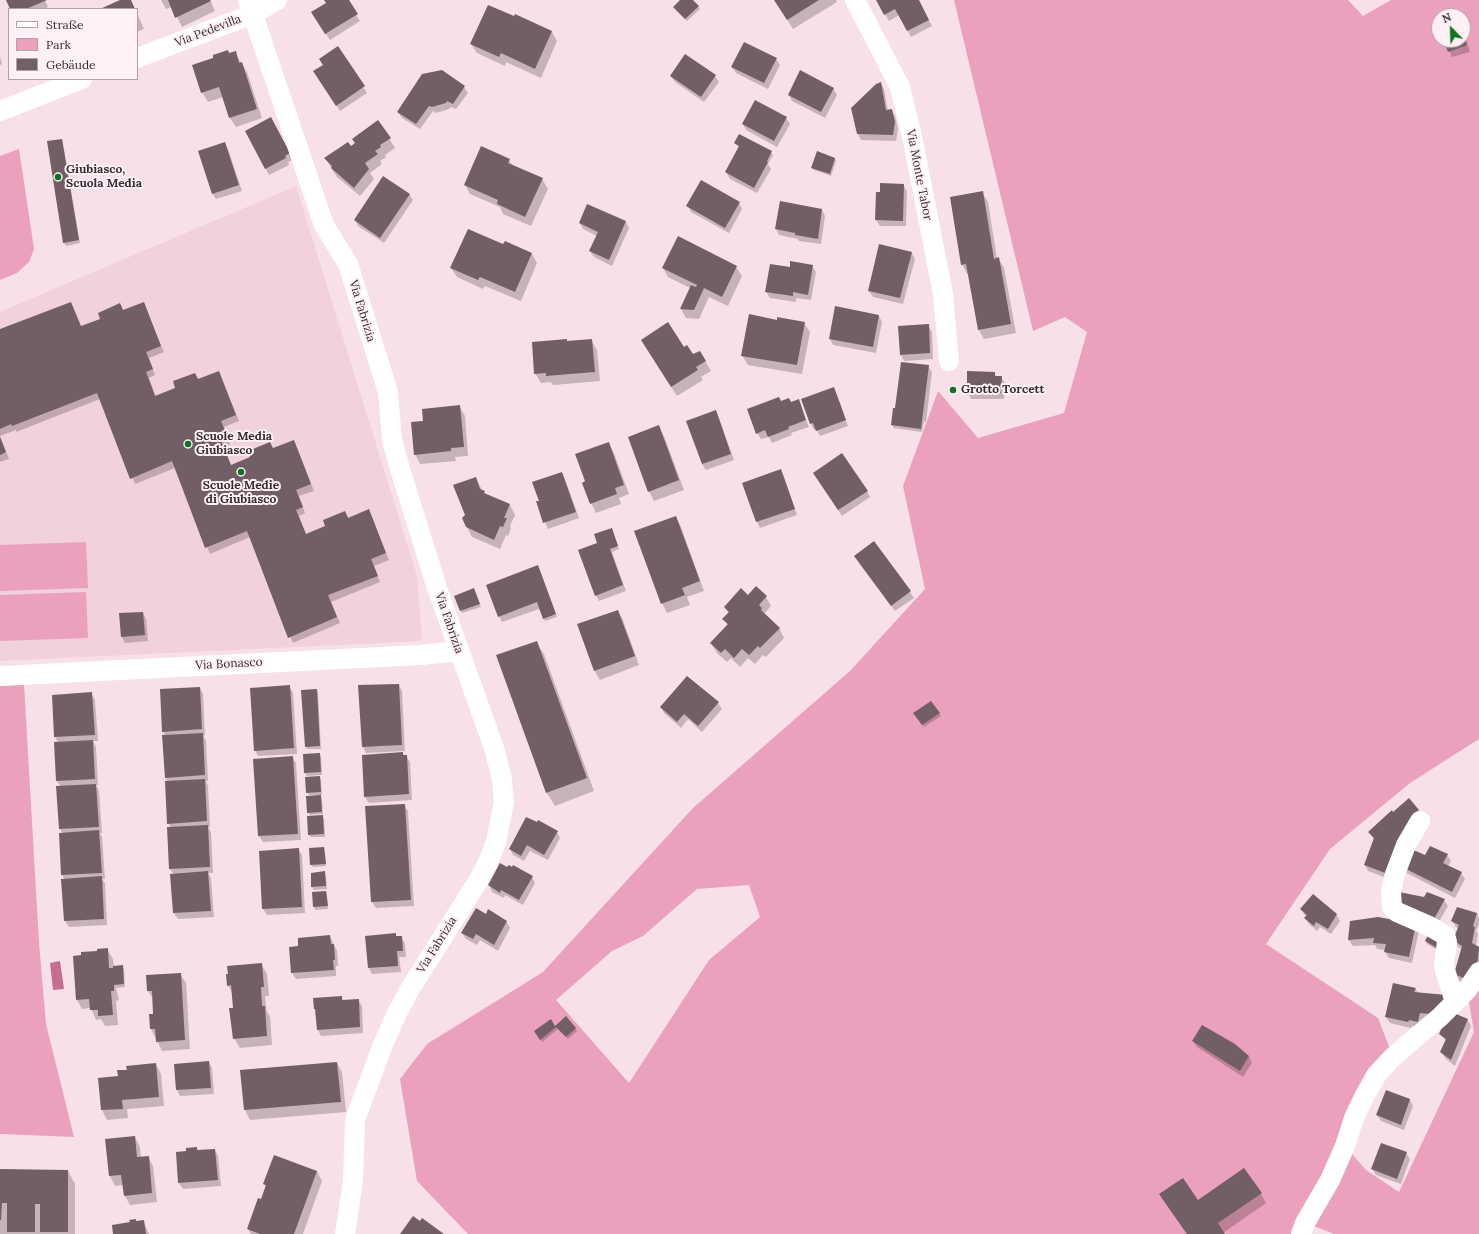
<!DOCTYPE html>
<html>
<head>
<meta charset="utf-8">
<style>
  body { margin:0 }
  #map { position:relative; width:1479px; height:1234px; overflow:hidden; background:#f8e0e8; font-family:Lora,serif }
  canvas { display:block }
  .legend { position:absolute; left:8px; top:8px; width:130px; height:72px; box-sizing:border-box; background:#fff0f5; border:1px solid #aea2a6; margin:0; padding:5px 7px; list-style:none; font-size:12px; color:#352d30 }
  .legend li { display:flex; align-items:center; gap:8px; height:20px }
  .legend b { width:20px; border:1px solid #aea2a6 }
  .north { position:absolute; left:1431px; top:8px; width:40px; height:40px; box-sizing:border-box; background:#fff0f5; border:1px solid #aea2a6; border-radius:50%; rotate:337deg; font-size:11px; font-weight:700; line-height:16px; text-align:center; color:#352d30 }
  .north::after { content:''; display:block; margin:auto; width:14px; height:18px; background:#0d7222; clip-path:polygon(50% 0,100% 100%,50% 72%,0 100%) }
</style>
</head>
<body>
<div id="map">
<canvas width="1479" height="1234"></canvas>
<ul class="legend">
<li><b style="height:5px;background:#fff"></b>Straße</li>
<li><b style="height:11px;background:#eba1bd"></b>Park</li>
<li><b style="height:11px;background:#725e65"></b>Gebäude</li>
</ul>
<div class="north">N</div>
</div>
<script>
const c = document.querySelector('canvas').getContext('2d');
c.lineJoin = 'round';
function fill(path, color) { c.fillStyle = color; c.fill(path, 'evenodd'); }
const toPath = rows => new Path2D(rows.map(r => 'M' + r).join(''));
function trace(path, color, width, dash) { c.strokeStyle = color; c.lineWidth = width; c.lineCap = dash ? 'butt' : 'round'; c.setLineDash(dash || []); c.stroke(path); }
function label(font, color, halo, rows, align = 'center') {
  c.font = font + ' Lora,serif'; c.lineWidth = 4; c.setLineDash([]); c.textBaseline = 'middle'; c.strokeStyle = halo; c.fillStyle = color; for (const [text, x, y, turn = 0] of rows) {
    c.save(); c.translate(x, y); c.rotate((+turn || 0) * Math.PI / 180); c.textAlign = isNaN(turn) ? turn : align; if (halo) c.strokeText(text, 0, 0); c.fillText(text, 0, 0); c.restore();
  }
}
const built = toPath([
  [296,186,417,576,422,641,0,661,0,312]
]);
const green = toPath([
  [954,0,1348,0,1363,16,1391,0,1479,0,1479,739,1410,783,1330,849,1266,944,1378,1018,1393,1057,1345,1146,1366,1170,1399,1192,1474,1032,1467,990,1479,972,1479,1234,1334,1234,1306,1223,1301,1234,468,1234,417,1181,400,1079,427,1044,543,972,693,808,850,671,925,589,903,486,938,391,978,438,1064,413,1087,332,1065,317,1033,331],
  [1439,16,1463,16,1463,40,1439,40],
  [749,885,760,917,709,960,629,1083,556,1000,612,951,643,936,697,889],
  [19,149,34,249,29,262,17,273,0,280,0,156],
  [86,542,88,588,0,591,0,545],
  [86,592,88,638,0,641,0,595],
  [24,684,39,943,46,1024,74,1137,0,1134,0,686]
]);
const water = toPath([
  [60,961,64,989,53,990,50,963]
]);
const shadow = toPath([
  [7,0,45,0,48,7,44,9,11,9],
  [161,0,210,0,215,11,182,27,172,7,166,9],
  [325,0,347,0,360,21,330,40,316,19,327,4],
  [681,0,692,0,700,9,687,21,674,7],
  [775,0,836,0,837,2,793,29],
  [877,0,918,0,932,26,911,37,899,15,889,21],
  [137,13,144,29,137,32],
  [1463,30,1470,52,1452,57,1445,40,1463,40],
  [552,32,557,41,541,78,506,62,505,66,477,53,471,44],
  [338,48,367,93,340,111,318,77,324,65],
  [235,53,247,72,262,118,236,127,230,118,223,97,208,102,202,92,229,54],
  [0,57,2,64,0,65],
  [776,59,780,65,768,89,736,73,732,67],
  [442,72,464,87,468,93,456,109,451,107,449,109,436,113,433,111,420,129,402,118,398,112],
  [671,76,715,76,719,82,704,102,675,82],
  [881,83,884,89,888,111,891,110,895,116,898,129,896,141,861,140,858,134],
  [833,88,837,95,825,118,792,101,789,95],
  [271,118,293,160,288,162,289,165,269,175,246,131],
  [786,118,790,124,777,147,746,130,743,124],
  [378,121,395,148,385,155,386,157,380,161,382,164,370,173,374,179,360,196,337,177,325,158,351,147],
  [62,140,63,143,80,243,66,246,64,243,48,142],
  [225,143,228,149,242,191,216,199,212,193],
  [735,143,771,152,773,155,768,164,771,169,757,193,730,179,726,172,740,148],
  [835,158,836,161,831,176,814,170,812,168],
  [509,160,513,166,542,179,548,189,531,226,503,214,500,207,470,194,465,185],
  [903,185,907,191,906,226,880,226,876,220],
  [982,192,988,202,997,259,998,258,1004,268,1016,333,984,339,979,330,969,274,967,274,962,264],
  [409,194,413,200,384,243,358,226,355,220],
  [739,203,742,209,729,233,691,212,688,206],
  [588,205,626,222,629,228,612,266,594,257,590,251,597,236,583,229,580,223],
  [822,210,825,216,821,244,799,241,798,239,779,235,776,229],
  [505,242,532,254,537,263,521,301,485,286,483,289,457,277,451,268,504,246],
  [911,252,915,259,903,304,873,297,869,291],
  [812,266,816,272,811,300,796,298,796,302,770,298,766,292,790,268],
  [736,267,742,276,728,306,709,297,699,319,686,318,681,309,690,288,668,277,663,268],
  [143,303,164,352,149,358,155,375,149,378,156,397,219,372,239,421,224,427,230,444,224,447,231,466,273,449,297,448,314,491,299,496,305,513,299,516,306,535,327,527,345,512,349,519,369,511,389,560,374,566,380,582,331,602,340,623,293,643,250,537,210,554,175,468,135,484,100,399,16,432,16,430,0,436,9,459,0,462,0,330,81,327],
  [879,316,882,322,876,353,833,345,830,339],
  [779,321,804,323,810,332,802,374,748,365,742,355],
  [928,325,932,332,933,359,904,361,901,355],
  [591,340,597,350,600,381,553,385,551,382,541,383,535,373,567,342],
  [684,349,693,356,700,352,711,371,701,377,703,380,677,396,648,350],
  [928,366,932,372,926,422,924,421,922,432,894,428,892,425,896,410],
  [994,373,997,377,1001,377,1005,383,1004,399,971,399,968,393],
  [837,395,848,426,820,436,816,429,814,430,811,424],
  [798,400,809,427,791,433,792,435,772,443,769,437,761,439,757,433,781,402,791,403],
  [459,406,465,416,468,456,455,457,456,461,420,464,415,454,424,422],
  [715,412,719,418,734,460,706,470,702,464,687,421],
  [658,426,664,436,684,490,654,501,649,491],
  [608,443,614,453,629,494,619,498,621,504,596,513,591,503,587,482],
  [780,471,784,477,797,515,760,528,757,522],
  [562,473,565,479,579,518,548,529,537,502,540,501],
  [476,478,482,490,487,495,510,505,515,515,510,526,511,528,508,536,506,535,500,549,472,537,467,527,467,515],
  [818,479,867,491,870,497,842,516],
  [676,517,681,527,704,591,687,597,690,605,667,613,662,603],
  [613,532,619,549,612,552,626,591,599,601,596,595,599,544],
  [874,542,914,598,895,611,859,562],
  [539,569,557,617,545,621,539,609,502,622,499,616],
  [475,592,481,607,462,613,461,611],
  [748,597,766,597,771,606,764,614,779,628,784,638,766,657,763,655,755,664,748,658,740,667,731,658,727,662,717,653,711,643,728,626,724,619,729,614,725,607],
  [618,611,623,620,639,665,600,680,594,670],
  [143,613,146,619,148,641,125,643,122,637],
  [536,642,544,654,594,791,555,806,547,793,497,656],
  [687,677,718,703,722,709,702,732,688,719,681,728,664,713,661,707],
  [399,685,402,691,405,751,366,753,363,747],
  [289,686,293,693,297,754,258,756,255,750],
  [200,688,203,694,205,735,203,736,206,740,208,781,206,781,208,786,210,827,208,827,211,832,213,873,208,873,211,878,214,917,178,919,174,913,174,875,170,869,168,828,171,828,168,823,168,782,166,778,166,736,163,732],
  [316,690,318,692,321,749,307,749,306,747],
  [91,693,95,700,98,741,93,741,96,747,98,785,96,785,99,791,102,833,100,833,102,837,105,879,102,879,105,883,107,925,69,927,65,921,65,880,62,875,60,834,63,834,60,829,61,787,57,781,58,743,55,737,53,696],
  [939,713,941,716,924,727,916,716],
  [402,752,404,756,406,756,410,762,412,800,369,803,365,797],
  [319,754,321,757,322,775,307,776,305,773,304,755],
  [292,757,296,763,301,840,263,842,259,836,254,760],
  [320,777,321,780,322,795,319,795,322,799,323,814,310,815,308,812,316,795,309,795,307,792],
  [404,805,408,811,414,906,376,908,372,902],
  [1418,810,1420,813,1392,880,1368,871,1365,865,1374,840,1370,832,1393,814],
  [322,816,324,819,325,837,311,837,309,835],
  [557,832,560,838,548,860,530,851,524,861,513,855,510,849],
  [324,848,325,851,326,866,313,867,311,864],
  [298,849,302,855,305,913,267,915,263,909],
  [1447,855,1451,861,1448,866,1461,873,1465,879,1455,898,1407,873,1403,867,1425,857],
  [312,873,324,873,326,875,327,889,314,890,312,887],
  [532,877,535,883,523,905,505,895,504,898,492,892,489,885],
  [326,892,327,895,328,909,315,910,314,907],
  [1313,896,1337,915,1340,921,1331,934,1320,927,1317,931,1309,924,1305,918,1306,917,1301,909],
  [1444,900,1448,906,1436,927,1424,922],
  [1477,914,1479,918,1479,924,1476,931,1478,934,1476,946,1479,948,1479,974,1472,986,1459,981,1455,974,1462,949,1458,947,1454,940,1459,929,1456,927,1452,921],
  [486,915,506,921,510,928,498,951,480,940,477,945,466,939,462,933],
  [1351,922,1419,931,1412,963,1389,958,1385,952,1386,950,1377,949,1375,945,1353,946,1349,940],
  [395,934,397,937,401,937,405,943,406,957,399,957,401,972,372,974,369,968,366,937],
  [330,936,337,951,338,966,336,966,336,976,296,979,292,973,299,947],
  [1442,939,1439,951,1427,944,1426,941],
  [107,949,113,959,114,967,122,966,124,969,125,987,116,988,119,1000,116,1001,118,1025,105,1026,101,1019,96,1020,91,1008,82,1009,77,1000,98,952],
  [261,964,267,974,269,996,265,996,267,1012,270,1016,272,1045,240,1048,234,1038,233,994,228,985],
  [180,974,186,983,190,1049,162,1051,151,1029,154,1015,153,999,148,991],
  [1415,989,1442,1020,1421,1028,1412,1026,1411,1028,1390,1023,1386,1017],
  [341,997,344,1001,358,1000,362,1006,363,1033,321,1036,318,1030,317,1012,315,1009],
  [566,1017,577,1031,568,1039,558,1029,542,1042,535,1031,555,1027],
  [1468,1020,1471,1026,1455,1066,1445,1058,1441,1051,1446,1041,1440,1034],
  [1193,1041,1249,1056,1252,1063,1243,1077,1197,1047],
  [209,1062,212,1068,214,1094,180,1096,177,1090],
  [337,1063,342,1072,346,1112,250,1120,245,1110,242,1070],
  [156,1064,161,1074,164,1106,127,1109,128,1118,107,1120,102,1110,99,1079,119,1077,128,1070],
  [1387,1091,1410,1100,1413,1106,1404,1130,1381,1121,1377,1115],
  [135,1137,140,1147,141,1158,148,1157,153,1166,157,1202,130,1205,125,1196,123,1185,115,1186,110,1176,106,1140],
  [197,1148,198,1151,215,1150,218,1156,221,1186,183,1189,179,1183,187,1152],
  [1406,1153,1410,1159,1401,1184,1376,1175,1372,1169],
  [0,1170,68,1171,75,1184,75,1234,0,1234],
  [317,1171,322,1181,303,1234,251,1234,248,1229,262,1201,266,1188,264,1184],
  [1261,1194,1266,1203,1223,1233,1224,1234,1187,1234,1166,1204],
  [136,1220,137,1222,143,1221,149,1234,114,1234]
]);
const building = toPath([
  [6,0,47,0,26,9,10,9],
  [120,0,131,0,135,9,100,9],
  [168,0,210,0,211,1,175,18],
  [324,0,349,0,358,14,325,34,311,12,326,3],
  [680,0,693,0,699,6,685,19,673,7],
  [774,0,819,0,787,20],
  [876,0,919,0,929,20,907,31,895,9,884,15],
  [488,5,514,16,515,14,552,31,535,69,501,53,499,57,470,44],
  [1463,34,1467,45,1448,52,1444,40,1463,40],
  [744,42,777,58,764,83,731,67],
  [338,46,365,86,336,106,313,71,323,65,319,59],
  [228,50,229,53,236,51,239,63,242,62,257,109,229,118,219,87,201,93,192,65,213,58,213,55],
  [685,54,716,75,701,97,670,76],
  [442,70,465,86,453,104,447,101,446,103,432,107,429,106,416,124,397,112,422,74],
  [800,70,834,88,821,112,788,95],
  [881,82,886,110,892,109,895,122,893,135,857,134,851,108,876,84],
  [755,100,787,117,774,141,742,124],
  [271,117,290,153,285,156,286,158,265,169,245,131],
  [378,120,391,138,380,145,381,147,375,151,378,154,365,163,369,169,354,188,331,168,332,166,324,158,348,142,351,146,355,143,352,139],
  [739,134,772,151,767,161,768,162,754,188,725,172,739,146,734,143],
  [62,139,79,240,63,243,47,141],
  [225,142,239,185,212,194,198,151],
  [481,146,510,159,508,163,543,178,525,217,497,204,498,200,464,185],
  [817,151,835,158,830,174,811,168],
  [383,176,410,194,380,238,354,220],
  [701,180,740,202,725,228,686,206],
  [880,183,904,184,903,221,875,220,876,192,880,192],
  [983,191,994,259,999,257,1011,324,978,330,966,264,961,265,950,197],
  [780,201,822,209,818,239,795,235,795,233,775,229],
  [587,204,626,221,609,260,589,251,598,232,579,223],
  [468,229,503,244,505,241,532,253,515,292,480,277,478,280,450,268],
  [678,236,737,266,722,297,704,288,694,310,680,309,691,285,696,287,697,285,662,268],
  [879,244,912,252,900,298,868,291],
  [790,261,813,265,808,295,793,292,793,296,765,292,770,264,790,267],
  [71,302,81,326,100,319,98,313,120,303,123,310,144,302,161,346,146,352,153,369,146,372,155,396,175,388,173,381,195,373,198,379,219,371,236,415,221,421,228,438,221,441,231,465,250,457,248,451,270,442,273,448,294,440,311,484,296,490,303,507,296,510,306,534,325,526,323,520,345,511,348,518,369,509,386,553,371,559,378,576,328,595,337,617,288,638,247,531,205,548,172,461,130,479,97,393,12,426,11,424,0,429,0,329],
  [835,306,879,315,873,347,829,339],
  [749,314,777,320,777,317,805,322,797,365,741,356],
  [668,322,684,347,687,345,693,354,700,351,706,361,696,367,698,370,671,387,641,340],
  [929,324,930,353,900,355,898,326],
  [567,339,567,341,592,339,595,372,546,376,546,373,534,374,532,342],
  [901,362,929,365,921,429,891,425,893,408,895,408],
  [967,371,995,372,995,376,1002,376,1001,393,967,393],
  [834,387,846,420,816,431,813,423,810,424,801,399],
  [779,397,781,401,789,398,791,402,799,399,806,420,788,427,789,429,768,437,765,430,756,434,747,409],
  [460,405,464,447,451,448,451,451,414,455,411,422,423,421,422,409],
  [716,410,731,454,702,464,686,421],
  [659,425,679,480,648,492,628,437],
  [0,437,6,452,0,455],
  [609,442,624,485,615,488,617,494,590,504,582,483,585,481,575,454],
  [842,453,868,491,838,510,813,473],
  [781,469,795,509,756,522,742,483],
  [562,472,576,512,543,523,536,501,539,501,532,482],
  [476,477,480,489,485,491,484,493,510,504,504,518,507,518,503,527,500,526,494,540,466,527,462,518,465,515,453,485],
  [676,516,700,581,682,588,685,595,661,604,634,531],
  [612,528,618,546,610,549,623,585,595,596,578,550,597,543,594,534],
  [874,541,911,591,891,606,854,556],
  [538,565,556,614,543,619,537,602,498,617,486,585],
  [756,586,767,596,759,605,762,608,761,610,780,628,760,648,758,646,749,655,742,649,734,658,725,649,721,653,710,643,728,624,722,619,729,612,724,607,741,588,748,595],
  [474,588,480,604,460,611,454,596],
  [618,610,635,656,594,671,577,624],
  [143,612,145,635,121,637,119,613],
  [537,641,587,778,546,793,496,655],
  [687,676,719,702,698,726,684,714,677,722,660,707],
  [399,684,402,745,362,747,358,685],
  [290,685,294,748,254,751,250,688],
  [200,687,202,729,162,732,160,689],
  [317,689,320,746,305,747,301,690],
  [92,692,95,735,54,737,52,695],
  [931,701,940,713,922,725,913,713],
  [203,733,205,775,165,778,162,735],
  [93,740,95,779,56,781,54,742],
  [403,752,403,755,407,755,409,794,364,797,362,755],
  [320,753,321,772,304,773,303,754],
  [293,756,298,834,258,836,253,759],
  [320,776,321,792,306,793,305,777],
  [205,779,207,821,167,824,165,781],
  [96,784,99,827,59,829,56,786],
  [321,795,322,812,307,813,306,796],
  [1409,798,1419,810,1409,820,1388,874,1364,865,1374,838,1368,832,1392,810,1393,812],
  [405,804,411,900,371,902,365,806],
  [323,815,324,834,308,835,307,816],
  [526,817,537,822,538,820,558,831,544,855,527,845,521,856,509,849],
  [208,825,210,867,169,869,167,827],
  [99,830,102,873,61,875,59,833],
  [1430,846,1448,854,1443,863,1462,872,1452,892,1402,867,1411,849,1425,855],
  [324,847,326,864,310,865,309,848],
  [299,848,302,907,262,909,259,851],
  [500,863,507,867,509,865,512,867,513,865,533,876,519,900,501,890,500,893,488,885],
  [208,871,211,911,173,913,170,874],
  [325,871,326,886,311,887,311,873],
  [102,876,104,919,64,921,61,879],
  [326,891,328,906,313,907,312,892],
  [1399,892,1424,897,1427,892,1445,899,1433,921,1397,904],
  [1313,894,1337,914,1328,929,1316,922,1314,926,1304,918,1307,915,1300,909],
  [1457,907,1477,913,1473,926,1475,927,1472,943,1479,947,1479,949,1477,966,1468,980,1454,974,1462,946,1453,940,1459,925,1451,921],
  [476,908,486,914,488,909,507,921,494,945,476,934,473,939,461,933],
  [1378,917,1416,924,1409,957,1384,952,1386,944,1373,943,1374,938,1348,940,1350,921],
  [1430,931,1443,938,1437,948,1425,941],
  [396,933,396,936,402,936,403,951,397,951,398,966,368,968,365,936],
  [330,935,331,944,334,944,335,960,333,960,334,970,291,973,289,947,298,946,298,938],
  [108,948,109,968,113,968,113,966,123,965,124,984,114,985,114,991,111,991,113,1015,98,1016,98,1010,90,1010,89,999,76,1000,73,956,81,955,81,952,97,951,97,949],
  [262,963,264,987,261,987,262,1006,265,1006,267,1036,233,1039,229,1008,233,1008,231,985,227,986,226,974,228,974,227,966],
  [181,973,185,1040,156,1042,155,1029,150,1029,149,1014,153,1014,152,991,147,991,146,975],
  [1393,983,1416,988,1414,992,1447,995,1439,1015,1420,1013,1418,1022,1409,1020,1408,1022,1385,1017],
  [342,996,342,1000,359,999,360,1027,317,1030,315,1009,314,1009,313,998],
  [1449,1011,1468,1019,1451,1060,1440,1052,1446,1039,1439,1034],
  [566,1016,576,1028,566,1037,556,1027,540,1040,534,1031,551,1019,555,1026],
  [1202,1025,1235,1044,1249,1056,1240,1071,1192,1041],
  [209,1061,211,1088,176,1090,174,1064],
  [337,1062,341,1102,244,1110,240,1070],
  [156,1063,159,1097,122,1100,123,1109,101,1110,98,1078,118,1076,117,1070,127,1070,126,1066],
  [1386,1090,1410,1099,1401,1125,1376,1115],
  [135,1136,137,1157,149,1156,152,1193,124,1196,121,1175,109,1176,105,1139],
  [1381,1143,1407,1152,1397,1179,1371,1169],
  [197,1147,197,1150,215,1149,218,1180,178,1183,176,1152,186,1151,186,1148],
  [274,1155,317,1171,294,1234,260,1234,247,1229,258,1198,261,1199,266,1185,263,1184],
  [1244,1168,1262,1193,1218,1223,1225,1234,1187,1234,1159,1194,1183,1178,1198,1200],
  [0,1169,68,1170,68,1232,40,1232,40,1204,35,1204,35,1232,7,1232,7,1203,2,1203,1,1220,0,1220],
  [413,1216,420,1221,422,1218,444,1234,400,1234],
  [136,1219,136,1221,144,1220,146,1234,113,1234,112,1225,130,1222,129,1220]
]);
const minor = toPath([
  [248,0,324,225,348,264,388,392,392,440,400,469,437,588,494,748,502,779,504,802,496,842,489,860,480,878,410,989,397,1013,382,1047,355,1120,353,1181,345,1234],
  [855,0,900,87,913,141,943,294,949,361],
  [137,58,253,14,277,0],
  [0,111,82,79],
  [0,676,421,655,458,651],
  [1420,821,1406,845,1395,874,1391,892,1392,907,1397,912,1429,926,1445,935,1447,942,1444,964,1445,970,1455,1002],
  [1301,1234,1305,1223,1330,1180,1345,1146,1354,1118,1364,1097,1377,1074,1393,1057,1440,1017,1467,990,1479,972]
]);
const markers = [
  [58,177,4,"#0d7222"],
  [953,390,4,"#0d7222"],
  [188,444,4,"#0d7222"],
  [241,472,4,"#0d7222"]
];
const streetNames = [
  ["Via Pedevilla",208,31,-21],
  ["Via Monte Tabor",919,175,79],
  ["Via Fabrizia",362,311,73],
  ["Via Fabrizia",449,623,71],
  ["Via Bonasco",229,664,-3],
  ["Via Fabrizia",437,945,-58]
];
const poiNames = [
  ["Giubiasco,",66,170],
  ["Scuola Media",66,184],
  ["Grotto Torcett",961,390],
  ["Scuole Media",196,437],
  ["Giubiasco",196,451],
  ["Scuole Medie",241,486,"center"],
  ["di Giubiasco",241,500,"center"]
];
fill(built, '#f0d1dc');
fill(green, '#eba1bd');
fill(water, '#c46d90');
fill(shadow, '#0003');
fill(building, '#725e65');
trace(minor, '#fff', 20);
for (const [x, y, r, color] of markers) { const dot = new Path2D(); dot.arc(x, y, r, 0, 2 * Math.PI); c.fillStyle = color; c.fill(dot); trace(dot, '#fff0f5', 1.5); }
label('12px', '#352d30', '#fff0f5', streetNames);
label('bold 12px', '#352d30', '#fff0f5', poiNames, 'left');
</script>
</body>
</html>
